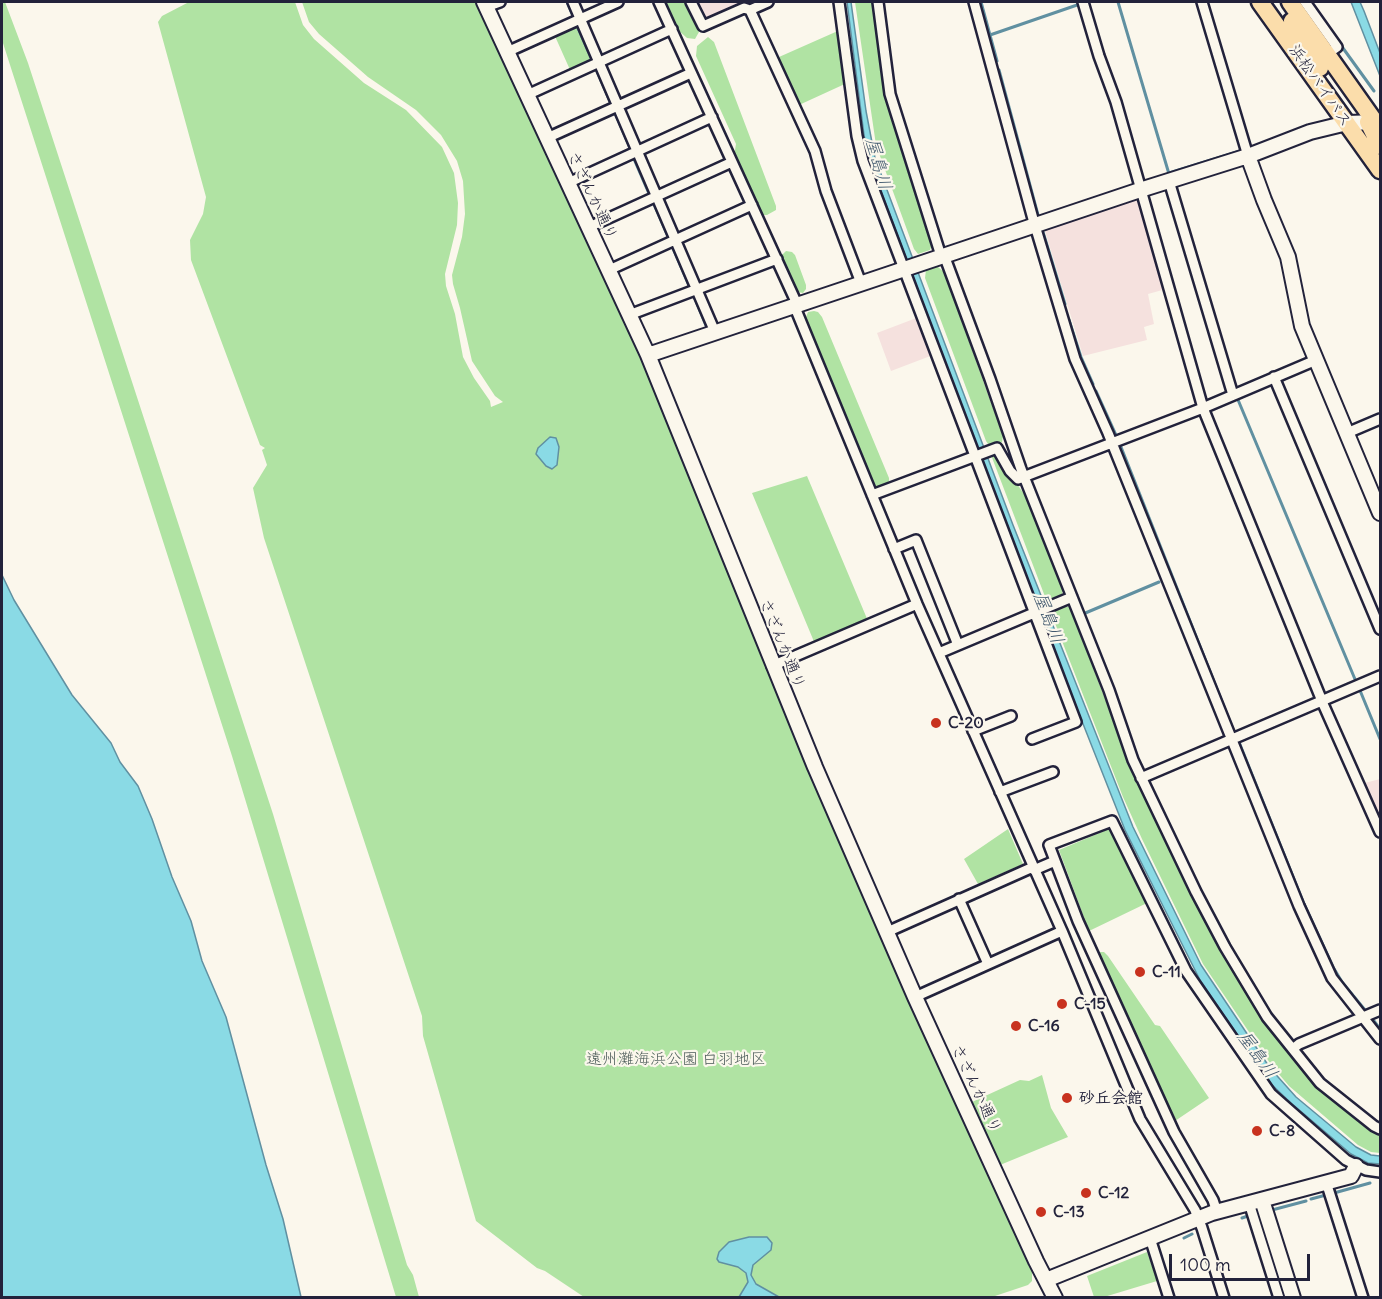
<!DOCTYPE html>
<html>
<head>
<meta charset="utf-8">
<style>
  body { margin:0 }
  #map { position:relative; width:1382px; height:1299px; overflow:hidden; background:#fbf7ec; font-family:Delius,sans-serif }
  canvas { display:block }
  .frame { position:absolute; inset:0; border:3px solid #22223b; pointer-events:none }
  .scale { position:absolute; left:1169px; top:1254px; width:141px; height:27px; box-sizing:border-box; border:3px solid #22223b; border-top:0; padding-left:8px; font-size:18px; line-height:21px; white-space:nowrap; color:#22223b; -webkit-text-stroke:4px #fbf7ec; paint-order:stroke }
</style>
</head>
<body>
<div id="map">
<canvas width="1382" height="1299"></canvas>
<div class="frame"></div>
<div class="scale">100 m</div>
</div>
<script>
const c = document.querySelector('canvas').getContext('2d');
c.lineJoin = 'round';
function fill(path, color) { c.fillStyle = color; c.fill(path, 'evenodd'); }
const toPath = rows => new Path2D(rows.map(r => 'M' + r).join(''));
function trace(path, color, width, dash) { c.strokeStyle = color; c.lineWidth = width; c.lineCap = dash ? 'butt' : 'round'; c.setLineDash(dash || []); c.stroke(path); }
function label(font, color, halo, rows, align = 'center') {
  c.font = font + ' Delius,"Klee One",sans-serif'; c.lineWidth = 4.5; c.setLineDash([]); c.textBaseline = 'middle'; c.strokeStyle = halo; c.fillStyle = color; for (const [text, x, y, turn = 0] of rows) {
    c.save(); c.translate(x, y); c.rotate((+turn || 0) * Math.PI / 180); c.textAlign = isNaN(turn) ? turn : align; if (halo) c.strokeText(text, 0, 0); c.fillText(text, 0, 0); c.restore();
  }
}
const built = toPath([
  [695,2,749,2,705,22],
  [1136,197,1139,199,1166,289,1148,294,1154,324,1144,327,1147,340,1083,356,1044,228],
  [919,317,933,355,891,371,877,333],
  [1380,779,1380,824,1361,784]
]);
const green = toPath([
  [2,2,5,2,28,63,273,814,407,1265,413,1275,419,1297,396,1297,232,756,2,40],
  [189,2,295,2,303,25,314,39,364,83,406,110,442,147,454,173,458,203,457,225,445,274,446,286,455,314,463,357,474,378,490,401,491,407,503,402,495,396,472,361,460,308,453,284,452,275,462,237,465,214,463,181,457,161,441,135,416,110,368,77,319,34,309,22,302,2,476,2,641,357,809,770,909,1000,1032,1268,1032,1281,1028,1285,989,1298,584,1297,545,1271,537,1268,476,1221,423,1036,422,1016,264,538,253,488,267,465,262,450,265,448,260,445,191,260,190,240,203,214,206,197,158,22,162,16],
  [663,2,685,2,699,32,695,39,687,38,678,30],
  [855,2,874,2,891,111,932,244,930,250,918,254,914,249,876,145],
  [576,25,591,61,571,72,554,34],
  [840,30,847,83,799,105,779,57],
  [708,37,714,42,776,206,776,210,767,215,763,215,760,212,734,156,736,144,696,56,697,46],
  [786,251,792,252,795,255,806,285,806,289,803,293,798,292,795,289,782,260,782,255],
  [934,267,938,267,944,272,1003,436,1002,442,995,446,988,444,986,441,925,278,926,270],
  [814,311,818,312,822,317,889,478,889,481,885,485,877,487,873,483,806,323,806,317,808,312],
  [994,452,1027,498,1063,588,1062,595,1054,599,1046,598,1044,594,991,455],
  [807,476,868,621,815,644,752,493],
  [1063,607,1070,607,1071,610,1136,780,1201,913,1231,968,1263,1020,1311,1081,1371,1130,1380,1135,1380,1153,1371,1152,1358,1145,1289,1086,1272,1066,1203,964,1142,839,1123,797,1053,618,1055,611],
  [1008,829,1023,864,978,884,964,859],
  [1109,829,1112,830,1147,903,1089,931,1059,850],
  [1098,952,1104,952,1108,956,1155,1025,1160,1026,1209,1098,1175,1121],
  [1042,1075,1051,1108,1068,1137,1000,1165,972,1102,1020,1080,1029,1081],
  [1260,1214,1285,1288,1278,1290,1256,1215],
  [1147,1252,1157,1281,1104,1297,1094,1297,1087,1276]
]);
const water = toPath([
  [847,2,851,2,866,111,875,158,1013,525,1133,827,1201,965,1270,1068,1296,1097,1356,1147,1371,1155,1380,1156,1380,1164,1368,1163,1351,1154,1291,1103,1271,1084,1200,980,1125,830,1038,610,869,159,864,135,847,2],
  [1351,2,1360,2,1364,11,1380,53,1380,76,1351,2],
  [550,437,556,438,559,447,557,465,552,469,546,466,536,454,538,448,550,437],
  [2,575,14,600,72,695,111,743,120,762,138,786,152,819,172,877,191,921,202,961,226,1017,266,1165,283,1219,301,1297,2,1297,2,575],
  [749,1237,767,1237,772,1243,771,1250,753,1265,751,1275,756,1284,779,1297,739,1297,748,1282,746,1273,738,1267,719,1262,717,1259,719,1252,729,1242,749,1237]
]);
const stream = toPath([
  [567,2,573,16],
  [981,2,997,61],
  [1118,2,1169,174],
  [577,26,592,60],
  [990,35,1080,4],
  [1340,44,1374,91],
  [596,69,611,104],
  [999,70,1038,215],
  [615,113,630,148],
  [634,159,650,196],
  [1169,173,1240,151],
  [653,202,669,239],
  [1043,232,1065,304],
  [672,246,690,288],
  [946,248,973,239],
  [693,294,707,328],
  [1069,320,1081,357,1093,384],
  [1096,391,1116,435],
  [1236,395,1357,684],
  [1121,447,1234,732],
  [1012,456,1017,470],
  [1083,614,1159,582],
  [1359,688,1380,739],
  [1239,742,1304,904,1333,967,1342,982,1365,1010],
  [1374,1021,1380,1029],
  [1334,1193,1370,1183],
  [1311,1199,1326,1195],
  [1272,1210,1306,1201],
  [1242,1218,1248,1216],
  [1184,1238,1192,1234]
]);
const street = toPath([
  [573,2,715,332],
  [659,2,797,304],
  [691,2,703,26,744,8,750,10,815,151,826,191,861,283],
  [839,2,857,136,863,161,1076,722,1032,739],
  [878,2,890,94,941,256],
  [974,2,1033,219,1075,359,1108,433,1299,906,1332,978,1380,1039],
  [1083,2,1099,56,1116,102,1203,408,1324,706,1380,832],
  [1202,2,1248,156],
  [1305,2,1337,47,1327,54],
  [486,7,500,2],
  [750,10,768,2],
  [507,52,618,2],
  [527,95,672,29],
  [547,138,691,73],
  [1169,181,1233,395],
  [568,183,712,117],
  [589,227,732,162],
  [944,255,990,379,1021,469,1109,690,1133,760,1196,892,1225,947,1267,1017,1320,1083,1374,1126,1380,1129],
  [609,270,752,205],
  [794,305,917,604,1062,931,1140,1119,1195,1210,1202,1228,1224,1298],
  [629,315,777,259],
  [1274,377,1380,629],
  [1347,433,1380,419],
  [872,495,997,448,1010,471,1018,479,1203,408,1316,360],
  [894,549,916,540,958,645],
  [939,653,1072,597],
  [772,666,917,604],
  [973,731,1011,716],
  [1141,778,1380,676],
  [1000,792,1053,772],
  [1034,870,1055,861],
  [959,899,988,964],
  [887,932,1033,867],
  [915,997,1062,931],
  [1294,1048,1299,1044,1380,1010],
  [1326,1182,1363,1298],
  [1249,1203,1279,1298],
  [1217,1212,1213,1200,1174,1132,1078,921,1049,845,1112,821,1186,971,1271,1094,1346,1160,1366,1170,1380,1172],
  [1150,1238,1169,1298]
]);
const secondary = toPath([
  [484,2,648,355,815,767,915,997,1036,1261,1055,1298],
  [1248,156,1264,200,1288,257,1302,326,1380,513],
  [648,355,1140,190,1248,156,1310,132,1347,123,1378,122],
  [1262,1200,1293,1298],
  [1046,1280,1212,1213,1351,1176,1356,1166]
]);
const highway = toPath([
  [1260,2,1380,170],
  [1290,2,1380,129],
  [1292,21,1320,68],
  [1368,122,1380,146]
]);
const markers = [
  [936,723,6,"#c8321e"],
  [1140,972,6,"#c8321e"],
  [1062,1004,6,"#c8321e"],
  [1016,1026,6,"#c8321e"],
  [1067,1098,6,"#c8321e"],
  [1257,1131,6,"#c8321e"],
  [1086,1193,6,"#c8321e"],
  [1041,1212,6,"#c8321e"]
];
const streetNames = [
  ["浜松バイパス",1320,86,55],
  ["さざんか通り",592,196,65],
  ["さざんか通り",782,644,68],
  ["さざんか通り",976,1089,65]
];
const poiNames = [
  ["C-20",948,723],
  ["C-11",1152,972],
  ["C-15",1074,1004],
  ["C-16",1028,1026],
  ["砂丘会館",1079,1098],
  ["C-8",1269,1131],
  ["C-12",1098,1193],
  ["C-13",1053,1212]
];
const parkNames = [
  ["遠州灘海浜公園 白羽地区",676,1059]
];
const waterNames = [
  ["屋島川",878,164,74],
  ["屋島川",1048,618,69],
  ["屋島川",1257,1055,54]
];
fill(built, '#f5e1de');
fill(green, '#b0e3a3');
fill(water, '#8adae5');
trace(water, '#6090a1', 1.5);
trace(stream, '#6090a1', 3);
trace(street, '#22223b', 14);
trace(secondary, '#22223b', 18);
trace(highway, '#22223b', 21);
trace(street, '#fbf7ec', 9);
trace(secondary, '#fbf7ec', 14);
trace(highway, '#fbddab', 16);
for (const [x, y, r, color] of markers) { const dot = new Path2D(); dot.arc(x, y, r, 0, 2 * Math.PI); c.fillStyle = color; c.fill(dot); trace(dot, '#fbf7ec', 2); }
label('16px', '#22223b', '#fbf7ec', streetNames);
label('bold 16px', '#22223b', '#fbf7ec', poiNames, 'left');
label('16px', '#4d5c5a', '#fbf7ec', parkNames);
label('italic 18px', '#41596e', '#fbf7ec', waterNames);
</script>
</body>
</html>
